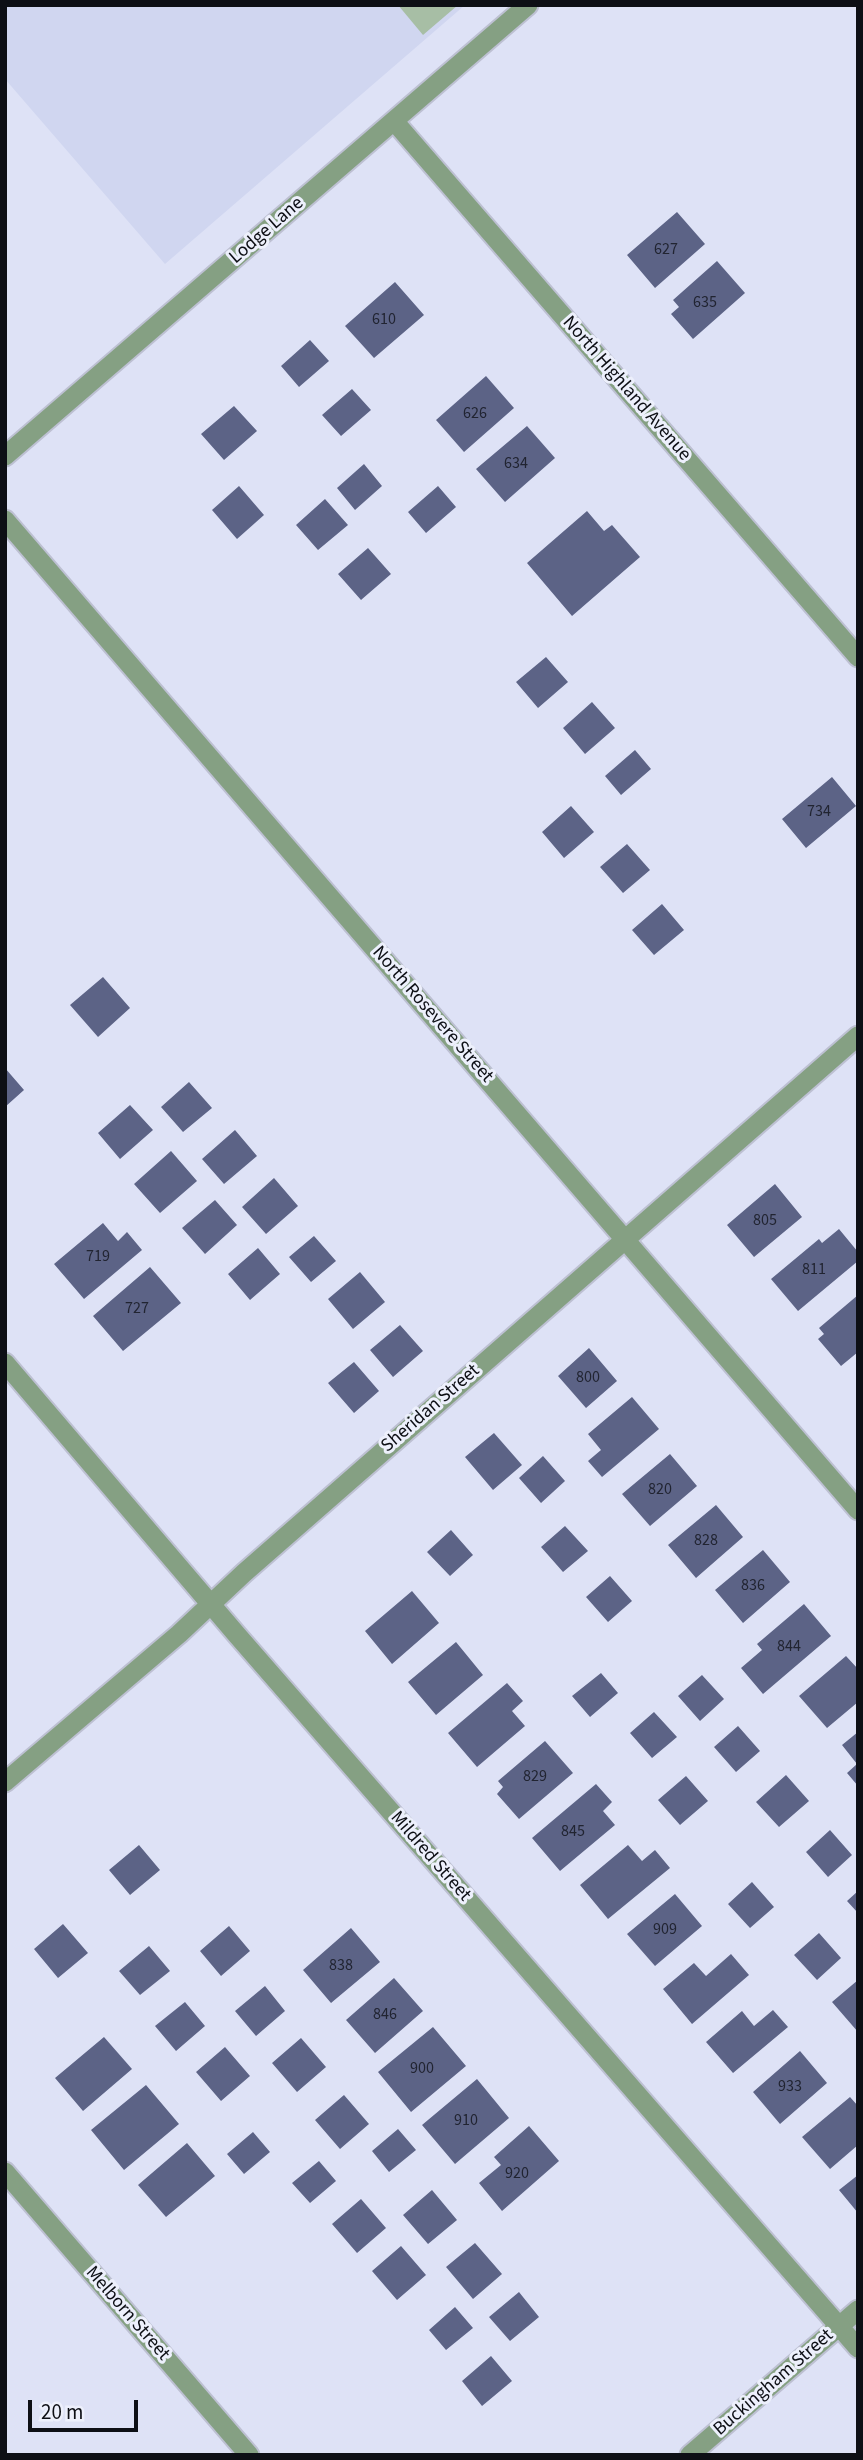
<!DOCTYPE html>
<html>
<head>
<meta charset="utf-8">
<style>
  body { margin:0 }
  #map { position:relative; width:863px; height:2460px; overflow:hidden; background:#dee2f6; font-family:"Source Sans 3",sans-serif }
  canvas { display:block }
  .frame { position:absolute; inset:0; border:7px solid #0d0f15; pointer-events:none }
  .scale { position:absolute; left:28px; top:2400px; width:110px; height:32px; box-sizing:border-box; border:4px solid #0d0f15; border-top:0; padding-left:9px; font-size:21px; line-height:24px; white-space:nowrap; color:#0d0f15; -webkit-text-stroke:5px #edf0fc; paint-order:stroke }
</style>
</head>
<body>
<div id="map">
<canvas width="863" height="2460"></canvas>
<div class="frame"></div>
<div class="scale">20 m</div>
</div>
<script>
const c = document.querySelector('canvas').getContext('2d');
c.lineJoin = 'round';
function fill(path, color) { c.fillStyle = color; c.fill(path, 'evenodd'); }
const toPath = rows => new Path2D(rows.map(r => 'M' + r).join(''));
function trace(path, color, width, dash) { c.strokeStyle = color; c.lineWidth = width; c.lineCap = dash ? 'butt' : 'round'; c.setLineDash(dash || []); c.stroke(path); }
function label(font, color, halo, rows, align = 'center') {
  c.font = font + ' "Source Sans 3",sans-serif'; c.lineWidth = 6; c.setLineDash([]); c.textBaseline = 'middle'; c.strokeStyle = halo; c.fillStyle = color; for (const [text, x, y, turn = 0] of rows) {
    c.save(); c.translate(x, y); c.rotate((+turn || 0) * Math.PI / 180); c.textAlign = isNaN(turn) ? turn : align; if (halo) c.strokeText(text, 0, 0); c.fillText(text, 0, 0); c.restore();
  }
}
const built = toPath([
  [5,5,465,5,165,264,5,79]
]);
const green = toPath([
  [398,5,458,5,423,35]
]);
const building = toPath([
  [677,212,705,244,655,288,627,255],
  [717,261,745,293,693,339,671,314,679,307,673,300],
  [395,282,424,315,374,358,345,326],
  [310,340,329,361,299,387,281,366],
  [486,376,514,408,464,452,436,420],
  [352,389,371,410,341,436,322,415],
  [234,406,257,431,224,460,201,434],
  [527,426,555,458,505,502,476,469],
  [364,464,382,486,355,510,337,488],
  [239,486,264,515,237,539,212,510],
  [438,486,456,507,426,533,408,512],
  [325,499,348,525,318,550,296,525],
  [587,511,604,531,612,525,640,557,572,616,527,563],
  [368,548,391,574,361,600,338,574],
  [546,657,568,682,538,708,516,682],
  [592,702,615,728,585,754,563,728],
  [635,750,651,769,621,795,605,776],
  [832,777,856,806,806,848,782,819],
  [571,806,594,832,564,858,542,832],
  [627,844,650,870,623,893,600,867],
  [662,904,684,930,654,955,632,930],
  [103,977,130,1008,98,1037,70,1005],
  [5,1068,24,1090,5,1107],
  [189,1082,212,1108,183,1132,161,1107],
  [130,1105,153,1130,120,1159,98,1133],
  [235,1130,257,1156,224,1184,202,1159],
  [171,1151,197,1181,160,1213,134,1184],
  [274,1178,298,1206,266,1234,242,1207],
  [775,1184,802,1217,754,1257,727,1225],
  [215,1200,237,1225,205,1254,182,1228],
  [103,1223,118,1241,127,1232,142,1250,84,1299,54,1264],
  [839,1229,858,1252,858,1261,798,1311,771,1279,819,1239,822,1243],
  [314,1236,336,1261,311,1282,289,1257],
  [258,1248,280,1274,250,1300,228,1274],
  [150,1267,181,1303,123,1351,93,1316],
  [360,1272,385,1302,353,1329,328,1299],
  [858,1295,858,1352,841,1366,818,1339,824,1334,819,1328],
  [400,1325,423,1351,393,1377,370,1350],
  [589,1348,617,1381,586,1408,558,1376],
  [354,1362,379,1391,354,1413,328,1383],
  [632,1397,659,1429,602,1477,588,1461,601,1450,588,1434],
  [494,1433,522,1465,493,1490,465,1457],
  [670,1454,697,1486,650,1526,622,1494],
  [543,1456,565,1481,541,1503,519,1478],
  [716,1505,743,1537,696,1578,668,1545],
  [565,1526,588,1551,563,1572,541,1547],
  [451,1530,473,1555,450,1576,427,1552],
  [763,1550,790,1582,743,1623,715,1590],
  [610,1576,632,1601,608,1622,586,1597],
  [412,1591,439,1623,392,1664,365,1631],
  [804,1604,831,1636,763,1694,741,1668,762,1650,757,1644],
  [456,1642,483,1675,436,1715,408,1682],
  [846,1656,858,1669,858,1702,827,1728,799,1696],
  [601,1673,618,1693,590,1717,572,1696],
  [702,1675,724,1699,700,1721,678,1696],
  [507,1683,523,1701,512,1711,525,1726,477,1767,448,1733],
  [654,1712,677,1737,652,1758,630,1733],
  [738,1726,760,1751,736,1772,714,1747],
  [858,1732,858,1786,847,1773,857,1764,842,1745],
  [545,1741,573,1773,519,1819,497,1794,503,1787,498,1781],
  [786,1775,809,1801,779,1827,756,1802],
  [686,1776,708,1801,680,1825,658,1800],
  [596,1784,612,1802,603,1811,615,1825,560,1871,532,1838],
  [830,1830,852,1855,828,1877,806,1852],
  [139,1845,160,1870,130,1895,109,1870],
  [628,1845,642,1861,655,1850,670,1868,608,1919,580,1885],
  [752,1882,774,1907,750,1928,728,1904],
  [858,1891,858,1913,847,1901],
  [675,1894,702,1926,655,1966,627,1934],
  [63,1924,88,1953,58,1978,34,1949],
  [229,1926,250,1951,221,1976,200,1951],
  [351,1928,380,1962,331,2003,303,1970],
  [819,1933,841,1958,817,1980,794,1955],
  [149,1946,170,1971,140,1995,119,1971],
  [731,1954,749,1975,692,2024,663,1989,694,1963,706,1976],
  [394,1978,423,2011,375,2053,346,2020],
  [858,1980,858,2032,832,2002],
  [265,1986,285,2011,256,2036,235,2011],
  [185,2002,205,2026,176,2051,155,2026],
  [773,2010,788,2027,733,2073,706,2042,742,2011,754,2026],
  [433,2027,466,2066,411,2112,378,2072],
  [104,2037,132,2069,83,2111,55,2078],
  [301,2038,326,2067,297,2092,272,2063],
  [225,2047,250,2076,221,2101,196,2072],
  [800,2051,827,2083,780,2124,753,2092],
  [477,2079,509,2118,455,2164,422,2125],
  [146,2085,179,2124,124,2170,91,2130],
  [344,2095,369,2124,340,2149,315,2120],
  [850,2097,858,2106,858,2145,830,2169,802,2137],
  [529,2126,559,2161,502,2211,479,2183,501,2165,494,2157],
  [398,2129,416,2150,389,2172,372,2151],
  [253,2132,270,2152,244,2174,227,2154],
  [187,2143,215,2176,166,2217,138,2185],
  [319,2161,336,2181,310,2203,292,2183],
  [858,2175,858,2213,839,2190],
  [432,2190,457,2220,428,2244,403,2215],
  [361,2199,386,2228,357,2253,332,2224],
  [475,2243,502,2274,473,2299,446,2267],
  [401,2246,426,2275,397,2300,372,2271],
  [519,2292,539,2317,510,2341,489,2317],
  [455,2307,473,2328,446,2350,429,2330],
  [491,2356,512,2381,482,2406,462,2381]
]);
const minor = toPath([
  [394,121,858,657],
  [5,456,528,5],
  [5,520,858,1510],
  [5,1363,237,1635,858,2348],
  [5,1782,179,1634,244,1573,858,1036],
  [5,2172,249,2455],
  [690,2455,858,2310]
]);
const numberNames = [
  ["627",666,250],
  ["635",705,303],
  ["610",384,320],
  ["626",475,414],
  ["634",516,464],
  ["734",819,812],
  ["805",765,1221],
  ["719",98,1257],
  ["811",814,1270],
  ["727",137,1309],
  ["800",588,1378],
  ["820",660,1490],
  ["828",706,1541],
  ["836",753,1586],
  ["844",789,1647],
  ["829",535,1777],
  ["845",573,1832],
  ["909",665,1930],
  ["838",341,1966],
  ["846",385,2015],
  ["900",422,2069],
  ["933",790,2087],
  ["910",466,2121],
  ["920",517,2174]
];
const streetNames = [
  ["Lodge Lane",267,231,-41],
  ["North Highland Avenue",626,389,49],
  ["North Rosevere Street",432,1015,49],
  ["Sheridan Street",431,1409,-41],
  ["Mildred Street",430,1857,49],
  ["Melborn Street",127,2314,49],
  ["Buckingham Street",774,2383,-41]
];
fill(built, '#d0d6f0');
fill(green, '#a7bea5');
fill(building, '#5c6386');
trace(minor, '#bdc0d2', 23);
trace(minor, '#85a083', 19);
label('16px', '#212431', null, numberNames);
label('19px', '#0d0f15', '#edf0fc', streetNames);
</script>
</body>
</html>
